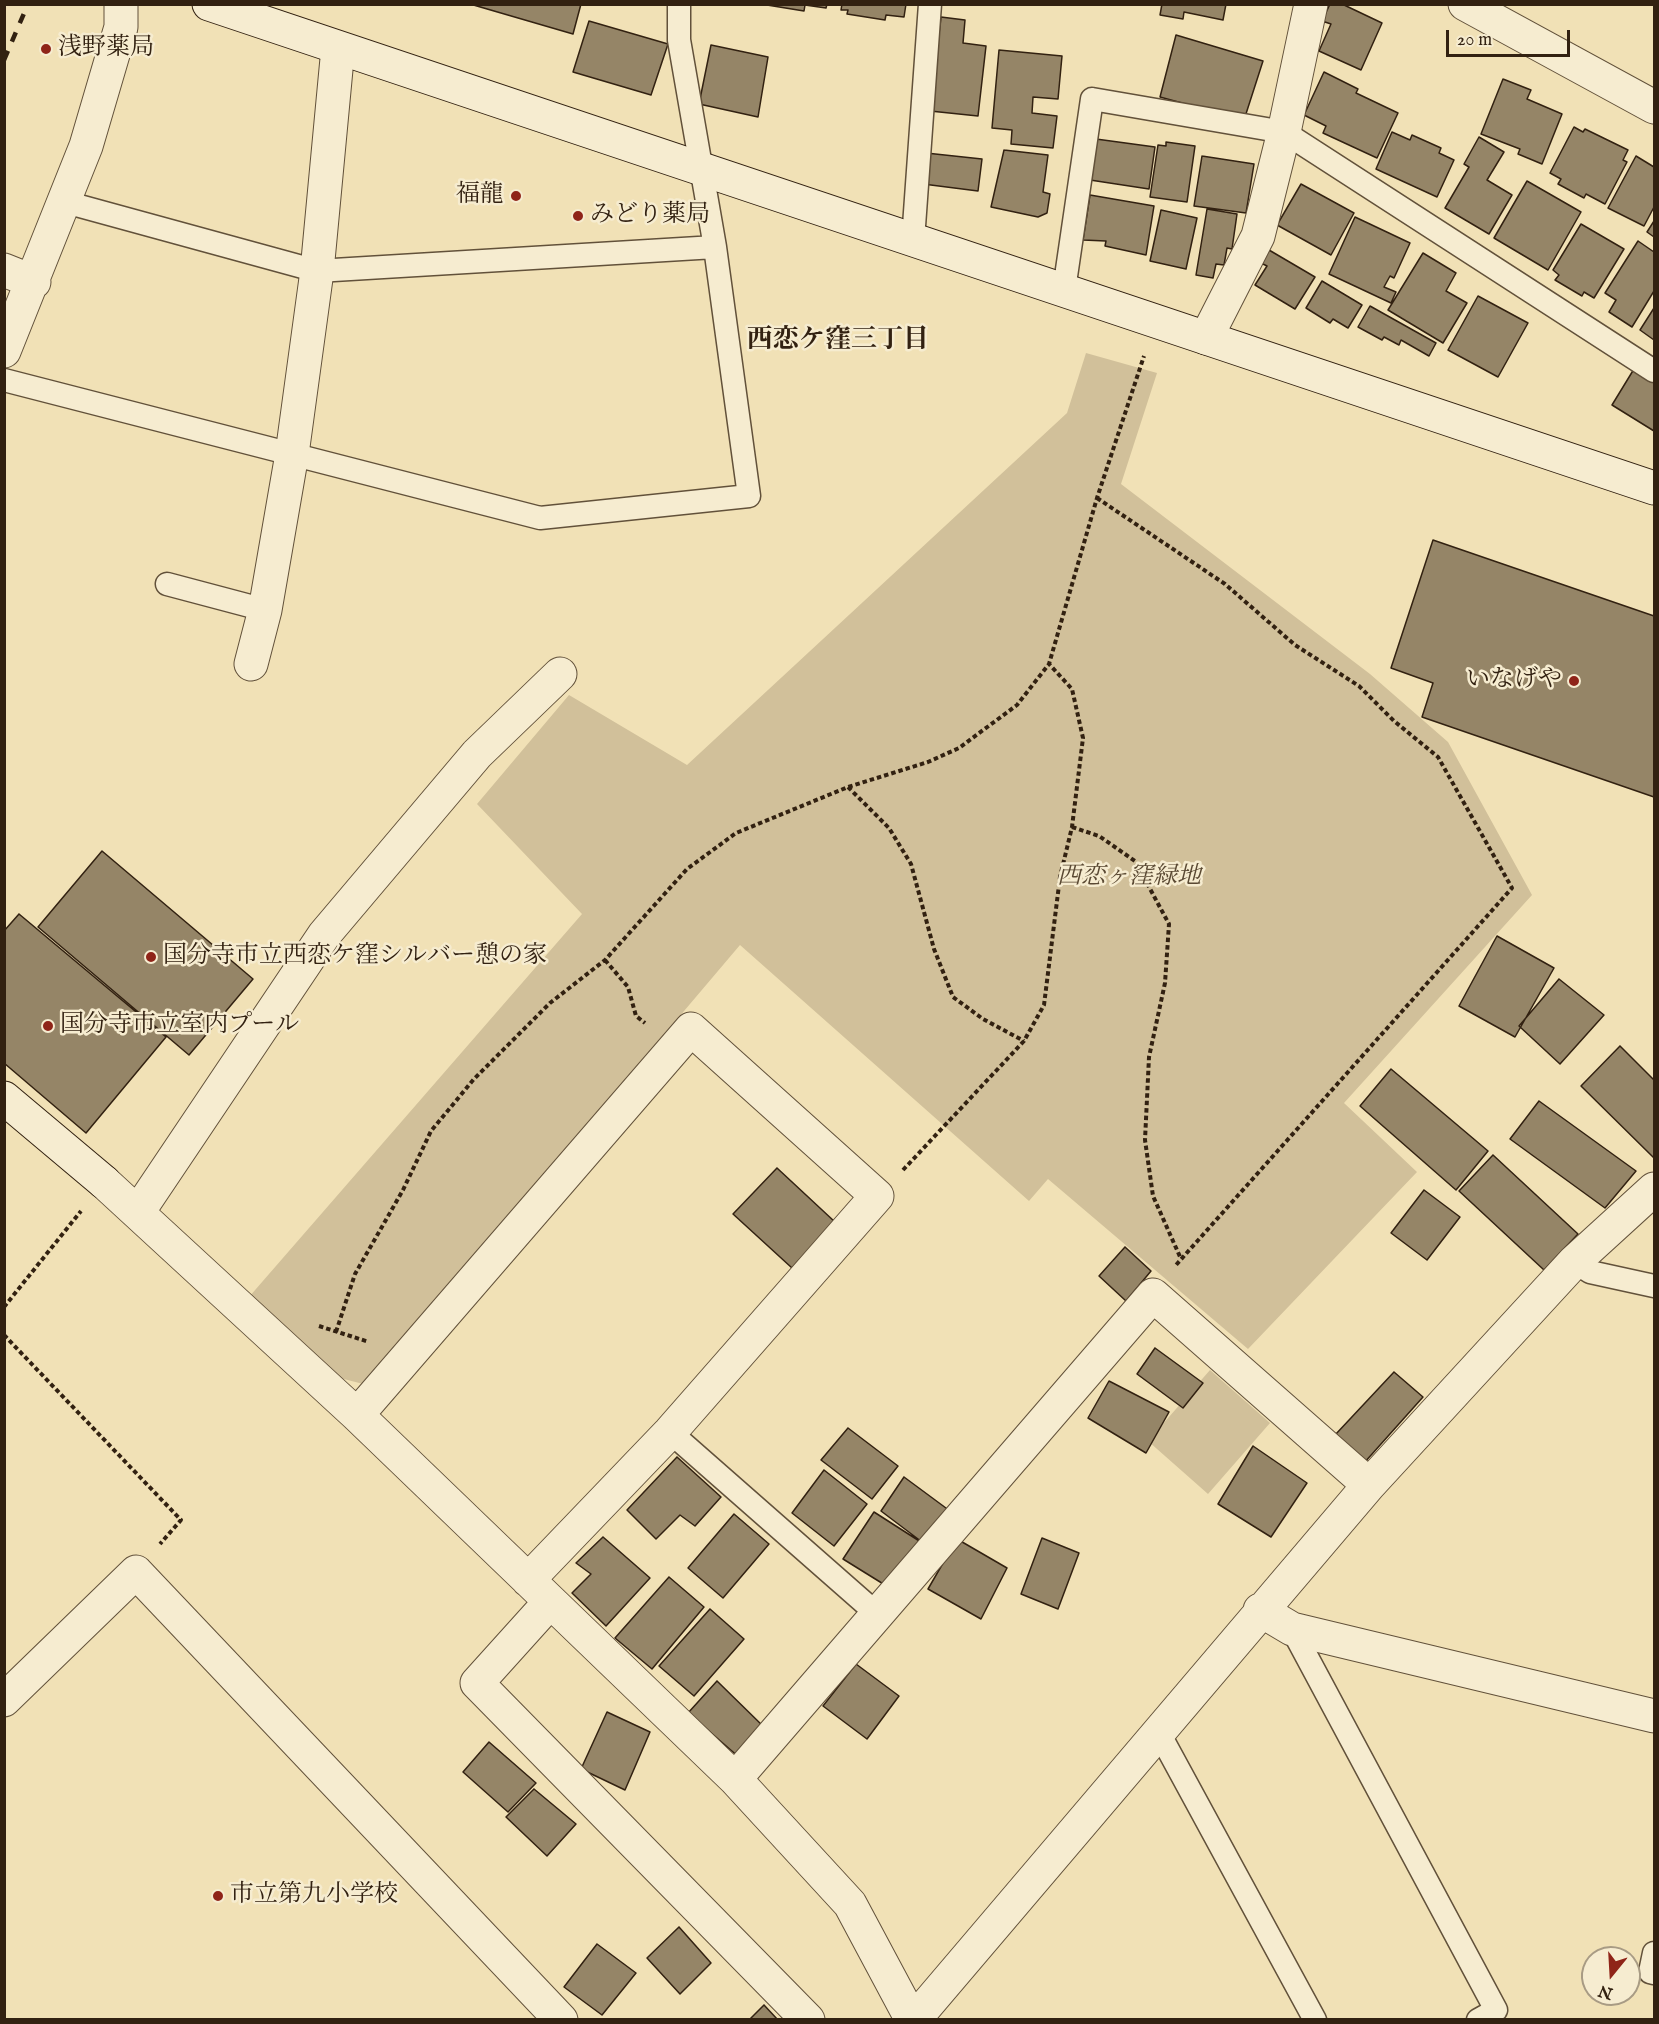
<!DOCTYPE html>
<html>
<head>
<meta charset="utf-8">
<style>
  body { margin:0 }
  #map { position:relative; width:1659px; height:2024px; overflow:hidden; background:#f1e1b6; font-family:"IM FELL English",serif }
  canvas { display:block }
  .frame { position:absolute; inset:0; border:6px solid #322111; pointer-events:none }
  .north { position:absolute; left:1581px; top:1946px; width:60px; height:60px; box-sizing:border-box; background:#f6ecd0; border:2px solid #a89b84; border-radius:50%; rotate:198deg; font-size:16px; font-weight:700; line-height:24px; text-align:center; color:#322111 }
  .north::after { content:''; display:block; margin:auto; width:21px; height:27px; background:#8f2418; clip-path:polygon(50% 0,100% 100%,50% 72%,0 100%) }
  .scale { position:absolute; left:1446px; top:30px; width:124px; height:27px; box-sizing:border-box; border:3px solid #322111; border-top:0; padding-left:8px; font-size:18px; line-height:21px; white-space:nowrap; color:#322111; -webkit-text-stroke:4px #f6ecd0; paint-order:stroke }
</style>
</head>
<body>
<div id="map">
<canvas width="1659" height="2024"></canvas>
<div class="frame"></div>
<div class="north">N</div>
<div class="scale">20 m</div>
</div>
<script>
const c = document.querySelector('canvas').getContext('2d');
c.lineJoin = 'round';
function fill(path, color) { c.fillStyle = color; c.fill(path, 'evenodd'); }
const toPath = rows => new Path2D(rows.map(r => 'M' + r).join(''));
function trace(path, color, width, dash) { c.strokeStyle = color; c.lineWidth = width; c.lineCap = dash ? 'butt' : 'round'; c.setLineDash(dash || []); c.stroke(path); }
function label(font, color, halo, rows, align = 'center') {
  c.font = font + ' "IM FELL English","Noto Serif JP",serif'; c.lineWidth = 5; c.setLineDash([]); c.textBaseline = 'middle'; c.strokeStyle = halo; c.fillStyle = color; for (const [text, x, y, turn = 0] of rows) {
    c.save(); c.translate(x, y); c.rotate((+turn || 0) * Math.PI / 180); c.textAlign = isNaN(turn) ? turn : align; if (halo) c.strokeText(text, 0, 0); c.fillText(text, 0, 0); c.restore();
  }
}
const green = toPath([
  [1086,353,1157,373,1121,484,1370,674,1448,742,1532,895,1344,1103,1417,1172,1248,1349,1048,1179,1029,1201,740,945,367,1385,340,1378,265,1307,249,1297,582,914,477,804,569,695,687,765,1067,413],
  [1210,1370,1270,1423,1208,1494,1148,1441]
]);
const building = toPath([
  [470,4,581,4,573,34,470,4],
  [827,4,826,8,805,5,804,11,767,5,827,4],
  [842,4,906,4,904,17,886,15,885,20,847,14,848,10,841,10,842,4],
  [1162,4,1226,4,1223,20,1184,12,1183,19,1160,15,1162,4],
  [1330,4,1342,4,1382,23,1361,70,1319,51,1331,24,1322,21,1330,4],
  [941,17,965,20,963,43,986,46,978,116,930,111,941,17],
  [589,21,668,44,651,95,573,72,589,21],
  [1176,35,1263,61,1244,120,1160,97,1176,35],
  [711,45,768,57,758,117,699,104,711,45],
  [999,50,1062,56,1058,99,1033,97,1032,113,1057,116,1053,148,1011,144,1012,130,992,128,999,50],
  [1324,72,1358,89,1356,93,1398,113,1377,158,1323,133,1326,126,1304,115,1324,72],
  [1503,79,1531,90,1527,99,1562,114,1542,164,1518,154,1520,149,1481,134,1503,79],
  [1574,127,1583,132,1585,129,1628,150,1623,160,1627,162,1605,204,1586,194,1584,198,1558,184,1561,179,1550,173,1574,127],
  [1392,132,1410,140,1412,135,1441,148,1439,153,1454,160,1437,197,1376,169,1392,132],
  [1479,137,1504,152,1487,180,1512,195,1489,234,1445,208,1469,167,1464,164,1479,137],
  [1096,139,1155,147,1149,189,1090,180,1096,139],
  [1166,142,1195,146,1187,202,1150,197,1158,145,1166,146,1166,142],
  [1004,150,1048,155,1043,192,1050,194,1047,213,1038,217,991,207,1004,150],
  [926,153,982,159,978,191,923,184,926,153],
  [1202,156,1254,164,1246,213,1194,206,1202,156],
  [1636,156,1654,167,1654,207,1644,226,1608,208,1636,156],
  [1527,181,1581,212,1548,270,1494,238,1527,181],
  [1301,184,1354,213,1331,255,1277,225,1301,184],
  [1090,195,1154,206,1146,255,1105,246,1106,241,1083,240,1090,195],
  [1207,209,1237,214,1232,249,1227,248,1224,265,1216,264,1213,278,1196,275,1207,209],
  [1161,210,1197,218,1186,269,1150,261,1161,210],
  [1355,217,1410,243,1394,278,1390,276,1384,287,1396,292,1391,303,1329,274,1355,217],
  [1654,221,1654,237,1647,232,1654,221],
  [1581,224,1624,249,1594,298,1584,292,1582,296,1555,280,1559,275,1553,270,1581,224],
  [1638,241,1654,252,1654,291,1632,327,1609,312,1616,300,1605,293,1638,241],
  [1269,250,1315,277,1295,309,1255,285,1267,266,1261,263,1269,250],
  [1423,253,1456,273,1446,291,1467,303,1443,343,1388,310,1423,253],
  [1322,281,1362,305,1348,328,1333,319,1330,323,1306,308,1322,281],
  [1478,296,1528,323,1498,377,1448,350,1478,296],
  [1370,306,1436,343,1429,356,1401,340,1399,345,1384,337,1382,340,1358,327,1370,306],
  [1654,308,1654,340,1640,330,1654,308],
  [1634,369,1654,382,1654,431,1612,405,1634,369],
  [1433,540,1654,616,1654,797,1422,717,1433,683,1391,668,1433,540],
  [102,851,253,979,189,1055,38,927,102,851],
  [19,914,166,1037,86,1133,4,1063,4,931,19,914],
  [1497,936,1554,968,1515,1037,1459,1006,1497,936],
  [1559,979,1604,1015,1560,1064,1519,1026,1559,979],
  [1620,1046,1654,1080,1654,1158,1581,1086,1620,1046],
  [1391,1069,1488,1151,1456,1190,1360,1106,1391,1069],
  [1539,1101,1636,1171,1605,1208,1510,1139,1539,1101],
  [1493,1155,1578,1234,1544,1270,1459,1191,1493,1155],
  [777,1168,835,1222,792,1268,733,1214,777,1168],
  [1424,1190,1460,1217,1427,1260,1391,1233,1424,1190],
  [1125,1247,1151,1271,1126,1301,1099,1276,1125,1247],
  [1155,1348,1203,1383,1183,1408,1137,1374,1155,1348],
  [1394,1372,1423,1397,1364,1463,1335,1435,1394,1372],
  [1109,1381,1169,1412,1146,1453,1088,1418,1109,1381],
  [848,1428,898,1466,872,1499,821,1460,848,1428],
  [1253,1446,1307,1483,1271,1537,1218,1504,1253,1446],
  [677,1457,721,1497,695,1526,680,1515,656,1539,627,1510,677,1457],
  [824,1470,867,1504,834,1546,792,1513,824,1470],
  [904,1477,950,1511,926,1545,881,1511,904,1477],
  [874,1512,924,1544,893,1590,843,1559,874,1512],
  [734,1514,769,1544,723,1598,688,1568,734,1514],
  [603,1537,650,1578,606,1626,572,1593,591,1574,576,1563,603,1537],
  [1042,1538,1079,1553,1058,1609,1021,1594,1042,1538],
  [957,1539,1007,1568,981,1619,928,1589,957,1539],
  [669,1577,704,1607,652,1669,615,1638,669,1577],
  [710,1609,744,1639,694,1696,659,1666,710,1609],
  [856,1664,899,1696,867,1739,823,1706,856,1664],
  [717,1681,766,1729,740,1758,688,1713,717,1681],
  [607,1712,650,1732,625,1790,581,1769,607,1712],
  [489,1742,536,1783,508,1812,463,1772,489,1742],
  [534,1789,576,1824,547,1856,506,1817,534,1789],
  [679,1927,711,1963,680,1994,647,1958,679,1927],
  [597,1944,636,1973,602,2015,564,1987,597,1944],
  [764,2005,778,2020,749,2020,764,2005]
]);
const path = toPath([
  [1097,498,1225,584,1295,645,1359,686,1394,721,1438,757,1512,888,1176,1265],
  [848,787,889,828,911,864,934,949,953,997,983,1019,1024,1041],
  [1072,827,1099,836,1135,861,1169,924,1165,983,1149,1057,1145,1140,1153,1196,1181,1259],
  [605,960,628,987,636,1016,645,1023],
  [903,1170,1024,1041,1044,1005,1060,877,1072,827,1083,738,1072,689,1049,664],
  [4,1307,81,1211],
  [319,1326,369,1342],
  [336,1332,355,1274,403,1190,431,1131,474,1079,550,1003,605,960,687,869,736,833,848,787,928,762,959,748,1017,705,1049,664,1097,498,1144,356],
  [4,1335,181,1520,160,1544]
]);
const lane = toPath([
  [65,202,317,271,715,247],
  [913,240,930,4],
  [1064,290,1092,99,1284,132,1654,371],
  [4,380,540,518,749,496,715,247,679,40,679,4],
  [167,584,265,610],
  [1574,1262,1590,1272,1654,1286],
  [670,1432,876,1613],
  [1292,1629,1496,2010,1478,2020],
  [1159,1733,1315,2020],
  [1654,1953,1650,1972,1654,1973]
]);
const street = toPath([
  [1465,4,1654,107],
  [4,270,34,282],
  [1206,338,1258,236,1284,132,1311,4],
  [4,351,86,146,121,27,121,4],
  [251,664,265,610,292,454,317,271,338,48],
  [104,1182,357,1415,735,1779,850,1904,912,2020],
  [138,1212,324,935,477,754,560,674],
  [357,1415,691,1029,877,1196,670,1432,528,1580],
  [550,1602,477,1683,808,2020],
  [1260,1610,1292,1629,1654,1716],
  [4,1700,136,1572,561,2020],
  [735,1779,1153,1295,1369,1485],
  [914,2020,1369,1485,1574,1262,1654,1189]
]);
const secondary = toPath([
  [209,4,1654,488],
  [4,1098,104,1182]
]);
const rail = toPath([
  [4,60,28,4]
]);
const markers = [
  [46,49,6,"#8f2418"],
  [516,196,6,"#8f2418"],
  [578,216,6,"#8f2418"],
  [1574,681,6,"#8f2418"],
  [151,957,6,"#8f2418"],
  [48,1026,6,"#8f2418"],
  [218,1896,6,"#8f2418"]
];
const poiNames = [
  ["浅野薬局",58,49],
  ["福龍",504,196,"right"],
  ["みどり薬局",590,216],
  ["いなげや",1562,681,"right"],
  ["国分寺市立西恋ケ窪シルバー憩の家",163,957],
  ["国分寺市立室内プール",60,1026],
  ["市立第九小学校",230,1896]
];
const parkNames = [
  ["西恋ヶ窪緑地",1129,878]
];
const neighbourhoodNames = [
  ["西恋ケ窪三丁目",838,342]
];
fill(green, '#d1c09a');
fill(building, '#958567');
trace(building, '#322111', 1.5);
trace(lane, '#62513a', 25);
trace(street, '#62513a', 35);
trace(secondary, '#322111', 35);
trace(path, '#322111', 4, [4.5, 3]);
trace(lane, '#f6ecd0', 22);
trace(street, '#f6ecd0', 33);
trace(secondary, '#f6ecd0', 33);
trace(rail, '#322111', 4.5, [10, 10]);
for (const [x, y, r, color] of markers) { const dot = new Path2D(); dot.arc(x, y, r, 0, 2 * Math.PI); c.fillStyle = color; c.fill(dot); trace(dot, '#f6ecd0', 2); }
label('24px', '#322111', '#f6ecd0', poiNames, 'left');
label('italic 24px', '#5a4933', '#f6ecd0', parkNames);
label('bold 26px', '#322111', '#f6ecd0', neighbourhoodNames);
</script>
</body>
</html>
